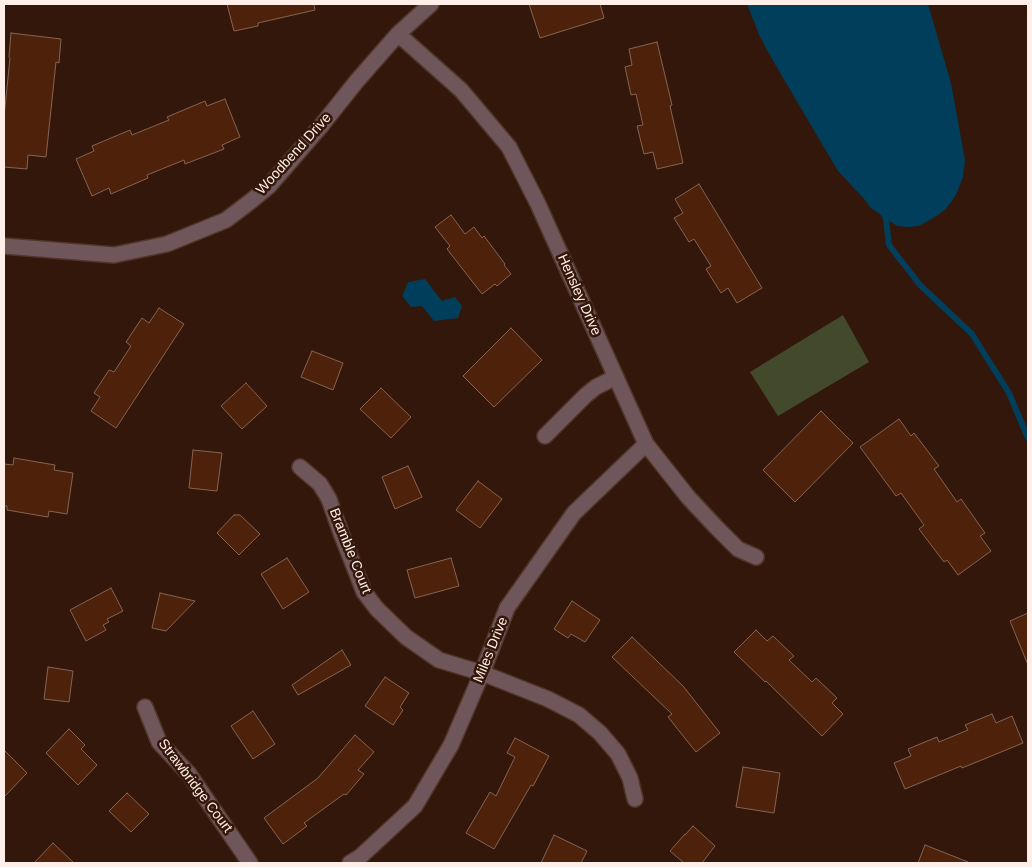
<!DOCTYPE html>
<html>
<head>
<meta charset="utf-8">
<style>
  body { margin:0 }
  #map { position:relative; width:1032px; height:867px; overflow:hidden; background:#33170a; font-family:Arial,sans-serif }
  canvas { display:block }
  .frame { position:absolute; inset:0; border:5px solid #ffefe8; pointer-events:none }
</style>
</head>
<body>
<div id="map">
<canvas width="1032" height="867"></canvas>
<div class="frame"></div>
</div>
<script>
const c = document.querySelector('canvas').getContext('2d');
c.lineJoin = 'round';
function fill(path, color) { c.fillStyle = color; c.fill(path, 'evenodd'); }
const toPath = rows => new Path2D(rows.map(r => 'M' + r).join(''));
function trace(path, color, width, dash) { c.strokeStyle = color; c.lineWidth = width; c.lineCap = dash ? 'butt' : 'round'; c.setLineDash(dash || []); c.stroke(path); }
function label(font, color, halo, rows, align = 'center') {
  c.font = font + ' Arial,sans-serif'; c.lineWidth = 5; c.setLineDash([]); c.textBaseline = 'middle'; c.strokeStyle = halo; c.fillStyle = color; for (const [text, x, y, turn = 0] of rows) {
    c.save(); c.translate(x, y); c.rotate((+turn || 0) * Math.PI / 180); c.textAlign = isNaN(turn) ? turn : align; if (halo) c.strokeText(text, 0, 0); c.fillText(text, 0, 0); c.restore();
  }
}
const green = toPath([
  [843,315,869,362,778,416,750,372]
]);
const water = toPath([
  [747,4,928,4,951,83,965,160,963,177,956,195,946,209,935,217,919,226,908,227,897,226,871,208,865,200,838,171,776,66,760,37],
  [425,279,442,301,455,297,462,306,458,318,434,321,422,306,411,307,402,296,408,282]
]);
const stream = toPath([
  [883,212,886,219,889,245,920,285,972,334,1009,393,1028,438]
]);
const building = toPath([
  [227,4,314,4,315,10,258,23,258,26,234,31,227,4],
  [529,4,600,4,604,18,540,38,529,4],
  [11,33,61,39,59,63,56,62,46,157,28,155,27,169,4,167,4,117,10,58,9,57,11,33],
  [657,42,672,105,670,106,683,163,657,169,653,152,644,154,637,126,643,125,636,94,631,95,625,67,632,65,629,49,657,42],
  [225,99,240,137,222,145,224,149,185,164,184,160,147,175,148,178,111,194,109,188,92,196,76,159,94,151,92,146,130,130,132,135,169,120,167,117,205,101,207,106,225,99],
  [699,184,762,288,737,303,728,288,721,293,706,269,711,266,694,239,689,242,674,218,683,213,675,199,699,184],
  [451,215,465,234,474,227,482,238,484,236,505,264,504,265,511,274,497,286,495,284,482,294,447,249,450,246,435,227,451,215],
  [159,308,184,324,116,428,91,411,100,397,94,393,109,370,114,372,131,346,126,342,142,318,149,323,159,308],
  [511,328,542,360,494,407,463,376,511,328],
  [312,351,343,363,333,390,301,377,312,351],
  [246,383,267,406,242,429,221,406,246,383],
  [381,388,411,417,391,438,360,409,381,388],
  [821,411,853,443,795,502,763,470,821,411],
  [899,419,911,436,914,433,939,466,934,469,957,502,961,499,985,533,980,536,991,551,958,575,947,560,944,562,919,529,924,525,901,493,896,496,860,447,899,419],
  [193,450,222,453,217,491,189,488,193,450],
  [14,458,55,465,54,470,73,473,67,514,49,511,48,517,7,510,7,506,4,506,4,464,13,465,14,458],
  [408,466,422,497,395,509,382,477,408,466],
  [478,481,502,499,480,528,456,510,478,481],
  [234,515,240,515,260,534,239,555,217,533,234,515],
  [287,558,309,592,283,609,261,574,287,558],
  [451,558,459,586,415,598,407,570,451,558],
  [111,588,123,611,107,619,109,622,103,625,106,630,86,641,70,610,111,588],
  [160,593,195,601,166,631,152,628,160,593],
  [572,601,600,620,585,642,571,634,568,638,554,629,572,601],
  [1028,613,1028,665,1010,621,1028,613],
  [756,630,767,641,773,636,794,656,789,660,812,682,816,678,837,698,832,703,843,714,822,736,766,681,765,682,734,652,756,630],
  [632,637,683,686,720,733,696,752,668,717,672,714,612,657,632,637],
  [342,650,351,665,298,695,292,685,342,650],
  [48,667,73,671,69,702,44,699,48,667],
  [385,677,409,693,400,707,403,710,393,725,365,706,385,677],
  [253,711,275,744,253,759,231,726,253,711],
  [992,714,996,723,1012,716,1023,743,962,768,961,766,905,789,894,763,911,756,908,749,937,737,939,742,968,730,965,725,992,714],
  [69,729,85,745,81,749,97,765,78,785,46,753,69,729],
  [355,735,374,752,358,770,364,774,346,795,344,794,304,823,307,826,283,844,264,818,318,778,355,735],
  [515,738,549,756,533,786,531,785,494,849,466,833,490,792,496,796,515,757,507,753,515,738],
  [4,750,27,773,4,797,4,750],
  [743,767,780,773,774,813,736,807,743,767],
  [127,793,149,814,131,832,109,811,127,793],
  [693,826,715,846,702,863,684,863,670,851,685,834,685,835,693,826],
  [554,835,587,851,581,863,541,863,554,835],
  [53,843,74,863,34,863,53,843],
  [925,845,968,862,968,863,918,863,925,845]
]);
const minor = toPath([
  [398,34,461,90,509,147,538,204,646,444,688,497,716,527,738,549,756,557],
  [4,246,114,255,167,244,226,220,251,201,269,186,321,126,356,82,398,34,431,4],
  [545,436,586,395,596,387,616,377],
  [300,467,320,484,329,499,341,533,364,592,377,609,406,637,439,660,482,673,548,699,579,715,600,733,618,754,630,778,635,799],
  [145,707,159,742,189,774,250,863],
  [350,863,360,857,415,806,451,745,482,673,507,608,574,513,646,444]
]);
const streetNames = [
  ["Woodbend Drive",294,154,-48],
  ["Hensley Drive",579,295,66],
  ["Bramble Court",350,551,68],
  ["Miles Drive",491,650,-68],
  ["Strawbridge Court",195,786,53]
];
fill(green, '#434a2c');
fill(water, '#013e5b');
trace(stream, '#013e5b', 6);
fill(building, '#4e220a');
trace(building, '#856454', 1);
trace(minor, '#503529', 18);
trace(minor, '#6f565a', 15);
label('14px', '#ffefe8', '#33170a', streetNames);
</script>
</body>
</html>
